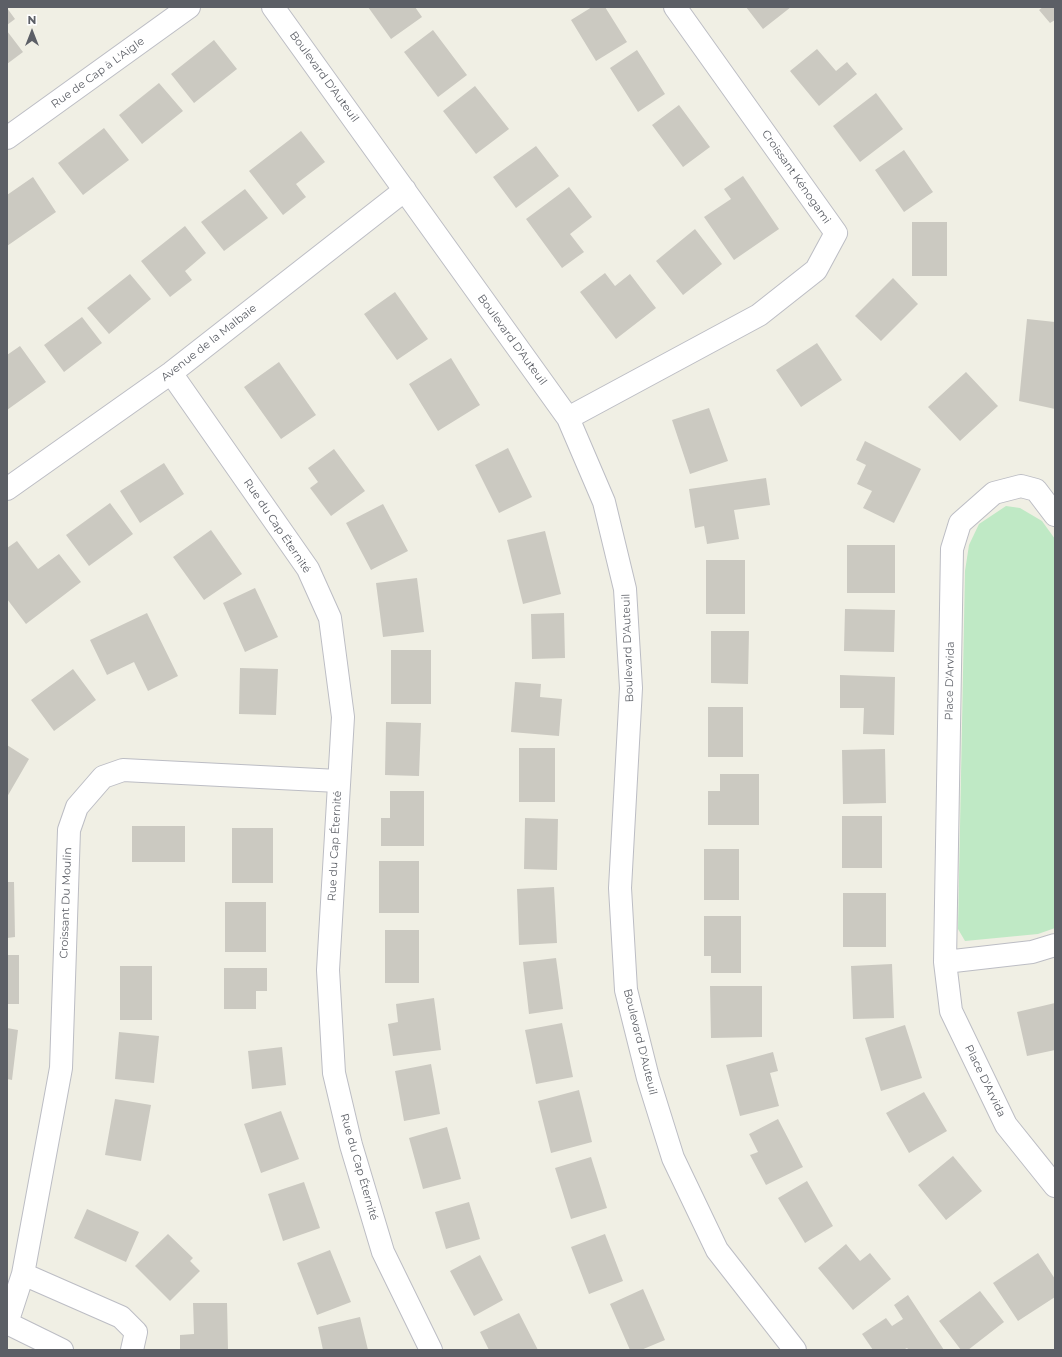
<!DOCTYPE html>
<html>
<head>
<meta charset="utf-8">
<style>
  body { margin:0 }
  #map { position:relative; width:1062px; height:1357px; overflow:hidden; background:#f0efe4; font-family:Montserrat,sans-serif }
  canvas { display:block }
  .frame { position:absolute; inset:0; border:8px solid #5c5f66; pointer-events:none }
  .north { position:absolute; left:12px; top:12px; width:40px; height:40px; -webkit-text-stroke:3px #fff; paint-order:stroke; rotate:0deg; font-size:11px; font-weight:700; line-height:16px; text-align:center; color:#5c5f66 }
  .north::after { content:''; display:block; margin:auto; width:14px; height:18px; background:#5c5f66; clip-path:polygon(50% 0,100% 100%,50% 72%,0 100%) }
</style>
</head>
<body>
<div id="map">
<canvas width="1062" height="1357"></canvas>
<div class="frame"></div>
<div class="north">N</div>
</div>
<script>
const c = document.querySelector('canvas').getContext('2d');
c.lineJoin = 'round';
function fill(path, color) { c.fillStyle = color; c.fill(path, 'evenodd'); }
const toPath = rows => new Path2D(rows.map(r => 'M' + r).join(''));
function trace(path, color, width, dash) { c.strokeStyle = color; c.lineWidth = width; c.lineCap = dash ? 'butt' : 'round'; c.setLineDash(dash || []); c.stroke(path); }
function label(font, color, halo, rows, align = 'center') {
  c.font = font + ' Montserrat,sans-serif'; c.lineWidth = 3; c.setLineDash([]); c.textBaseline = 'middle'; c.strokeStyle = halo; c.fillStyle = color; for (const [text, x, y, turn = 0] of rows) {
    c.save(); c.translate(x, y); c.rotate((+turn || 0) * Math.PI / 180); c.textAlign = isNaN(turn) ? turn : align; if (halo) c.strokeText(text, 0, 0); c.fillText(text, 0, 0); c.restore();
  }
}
const green = toPath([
  [1006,506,1020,508,1042,521,1055,539,1055,928,1038,934,965,941,958,929,965,571,969,545,979,524]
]);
const building = toPath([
  [368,7,415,7,422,17,391,39],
  [592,7,605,7,627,42,596,61,571,20],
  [746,7,791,7,763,29],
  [1043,7,1055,7,1055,20,1050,23,1039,10],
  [7,8,15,19,7,25],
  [433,30,467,75,438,97,404,52],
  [7,31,23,52,7,64],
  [214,40,237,69,194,103,171,74],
  [817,49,836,71,847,62,857,74,819,106,790,71],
  [637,50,665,94,638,112,610,68],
  [159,83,183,111,142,144,119,115],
  [475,86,509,129,476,154,443,111],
  [876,93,903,129,860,162,833,126],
  [679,105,710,147,683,167,652,125],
  [104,128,129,160,83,195,58,163],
  [301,131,325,162,296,184,306,197,283,215,249,171],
  [536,146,559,176,516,208,493,177],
  [904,150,933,192,904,212,875,170],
  [743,176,779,229,734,260,704,217,731,199,724,189],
  [33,177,56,212,7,246,7,195],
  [569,187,592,217,570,234,584,252,562,268,526,219],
  [245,189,268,218,224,251,201,222],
  [912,222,947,222,947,276,912,276],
  [185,226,206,253,185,271,192,280,170,297,141,261],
  [695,229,722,264,683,295,656,261],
  [605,273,615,286,630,274,656,308,616,339,580,292],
  [130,274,151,299,109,334,87,308],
  [893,278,918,304,881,341,855,316],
  [395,292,428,339,397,360,364,314],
  [82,317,102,343,64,372,44,345],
  [1027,319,1055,322,1055,409,1019,401],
  [817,343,842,380,801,407,776,370],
  [20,346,46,382,7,410,7,355],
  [451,358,480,405,438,431,409,384],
  [279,362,316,415,281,439,244,387],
  [966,372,998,406,960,441,928,407],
  [709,408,728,461,690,474,672,420],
  [865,441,921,469,894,523,863,508,872,491,857,484,866,465,856,460],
  [508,448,532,497,499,513,475,465],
  [334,449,365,491,331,516,310,488,318,482,308,468],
  [164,463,184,494,140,523,120,491],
  [766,478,770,505,734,510,739,539,707,544,704,526,695,528,689,489],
  [110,503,133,534,89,566,66,535],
  [383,504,408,551,371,570,346,523],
  [211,530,242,574,204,600,173,557],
  [545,531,561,594,523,604,507,540],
  [17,541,38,569,59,554,81,582,26,624,7,599,7,548],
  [847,545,895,545,895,593,847,593],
  [706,560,745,560,745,614,706,614],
  [417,578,424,632,383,637,376,583],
  [255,588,278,637,245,652,223,603],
  [845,609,895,610,894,652,844,651],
  [147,613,178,676,148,691,134,662,107,675,90,640],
  [564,613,565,658,532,659,531,614],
  [711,631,749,631,748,684,711,683],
  [391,650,431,650,431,704,391,704],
  [240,668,278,669,276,715,239,714],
  [73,669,96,700,54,731,31,700],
  [840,675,895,677,894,735,863,734,864,708,840,708],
  [515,682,541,684,540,697,562,699,559,736,511,732],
  [708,707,743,707,743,757,708,757],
  [386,722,421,723,419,776,385,775],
  [7,745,29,759,7,797],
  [519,748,555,748,555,802,519,802],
  [885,749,886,803,843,804,842,750],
  [720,774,759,774,759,825,708,825,708,791,720,791],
  [390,791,424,791,424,846,381,846,381,818,390,818],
  [842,816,882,816,882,868,842,868],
  [525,818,558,819,557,870,524,869],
  [132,826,185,826,185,862,132,862],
  [232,828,273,828,273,883,232,883],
  [704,849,739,849,739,900,704,900],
  [379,861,419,861,419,913,379,913],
  [7,882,14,882,15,937,7,938],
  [554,887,557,943,519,945,517,889],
  [843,893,886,893,886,947,843,947],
  [225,902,266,902,266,952,225,952],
  [704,916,741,916,741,973,711,973,711,956,704,956],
  [385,930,419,930,419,983,385,983],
  [7,955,19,955,19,1004,7,1004],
  [556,958,563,1009,529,1014,523,962],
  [892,964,894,1018,853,1019,851,966],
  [120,966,152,966,152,1020,120,1020],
  [224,968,267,968,267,991,256,991,256,1009,224,1009],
  [710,986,762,986,762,1037,711,1038],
  [434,998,441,1050,393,1056,388,1024,398,1022,396,1004],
  [1055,1003,1055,1050,1027,1056,1017,1012],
  [562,1023,573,1077,536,1084,525,1030],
  [905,1025,922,1078,881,1091,865,1038],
  [7,1028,18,1030,12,1080,7,1079],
  [119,1032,159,1036,154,1083,115,1079],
  [282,1047,286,1085,252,1089,248,1051],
  [773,1052,778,1071,770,1073,779,1106,740,1116,726,1065],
  [431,1064,440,1114,404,1121,395,1071],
  [579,1090,592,1142,551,1153,538,1101],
  [924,1092,947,1131,909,1153,886,1113],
  [115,1099,151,1105,141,1161,105,1155],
  [281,1111,299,1159,261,1173,244,1124],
  [778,1119,803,1167,766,1185,750,1155,758,1152,749,1134],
  [447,1127,461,1179,423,1189,409,1138],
  [953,1156,982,1191,946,1220,918,1185],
  [591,1157,607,1208,571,1219,555,1168],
  [807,1181,833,1226,805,1243,778,1198],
  [304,1182,320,1228,283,1241,268,1194],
  [469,1202,480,1239,446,1249,435,1212],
  [87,1209,139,1232,126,1262,74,1238],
  [168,1234,193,1258,190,1261,200,1271,170,1301,135,1266],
  [605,1234,623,1281,589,1294,571,1247],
  [846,1244,860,1261,870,1253,891,1279,853,1310,818,1268],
  [330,1250,351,1302,317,1315,297,1263],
  [1038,1253,1055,1279,1055,1297,1018,1321,993,1283],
  [480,1255,503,1300,474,1316,450,1271],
  [643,1289,665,1340,641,1350,630,1350,610,1304],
  [980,1291,1004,1322,968,1350,961,1350,939,1321],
  [908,1295,944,1350,909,1350,907,1348,903,1350,873,1350,862,1334,886,1318,892,1326,903,1319,894,1305],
  [193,1303,227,1303,228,1350,180,1350,180,1335,194,1334],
  [519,1313,538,1350,489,1350,480,1332],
  [360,1317,368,1350,323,1350,318,1327]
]);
const minor = toPath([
  [273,7,568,418,604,502,625,589,631,688,620,888,626,990,648,1078,673,1158,717,1250,795,1350],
  [7,138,189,7],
  [171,373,308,569,330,618,343,717,328,970,334,1073,351,1145,383,1252,431,1350],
  [568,418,759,315,816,270,836,233,675,7],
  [7,489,171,373,405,190],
  [1055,515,1036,490,1021,486,994,493,960,523,952,549,945,962,951,1011,1006,1125,1055,1186],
  [945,962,1032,952,1055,945],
  [23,1274,121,1317,136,1332,132,1350],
  [7,1323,23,1274,61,1068,69,830,77,807,103,777,123,770,338,781],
  [7,1323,62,1350]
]);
const streetNames = [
  ["Rue de Cap à L'Aigle",98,73,-36],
  ["Boulevard D'Auteuil",324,77,54],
  ["Croissant Kénogami",796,177,55],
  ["Boulevard D'Auteuil",512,340,54],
  ["Avenue de la Malbaie",209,343,-38],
  ["Rue du Cap Éternité",277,526,56],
  ["Boulevard D'Auteuil",628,648,-92],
  ["Place D'Arvida",950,681,-89],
  ["Rue du Cap Éternité",335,846,-87],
  ["Croissant Du Moulin",66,903,-88],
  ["Boulevard D'Auteuil",640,1042,76],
  ["Place D'Arvida",985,1081,64],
  ["Rue du Cap Éternité",359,1167,74]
];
fill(green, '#bfe9c5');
fill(building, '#cbc9c1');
trace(minor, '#bcbdc4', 24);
trace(minor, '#fff', 22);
label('11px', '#5c5f66', '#fff', streetNames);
</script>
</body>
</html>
